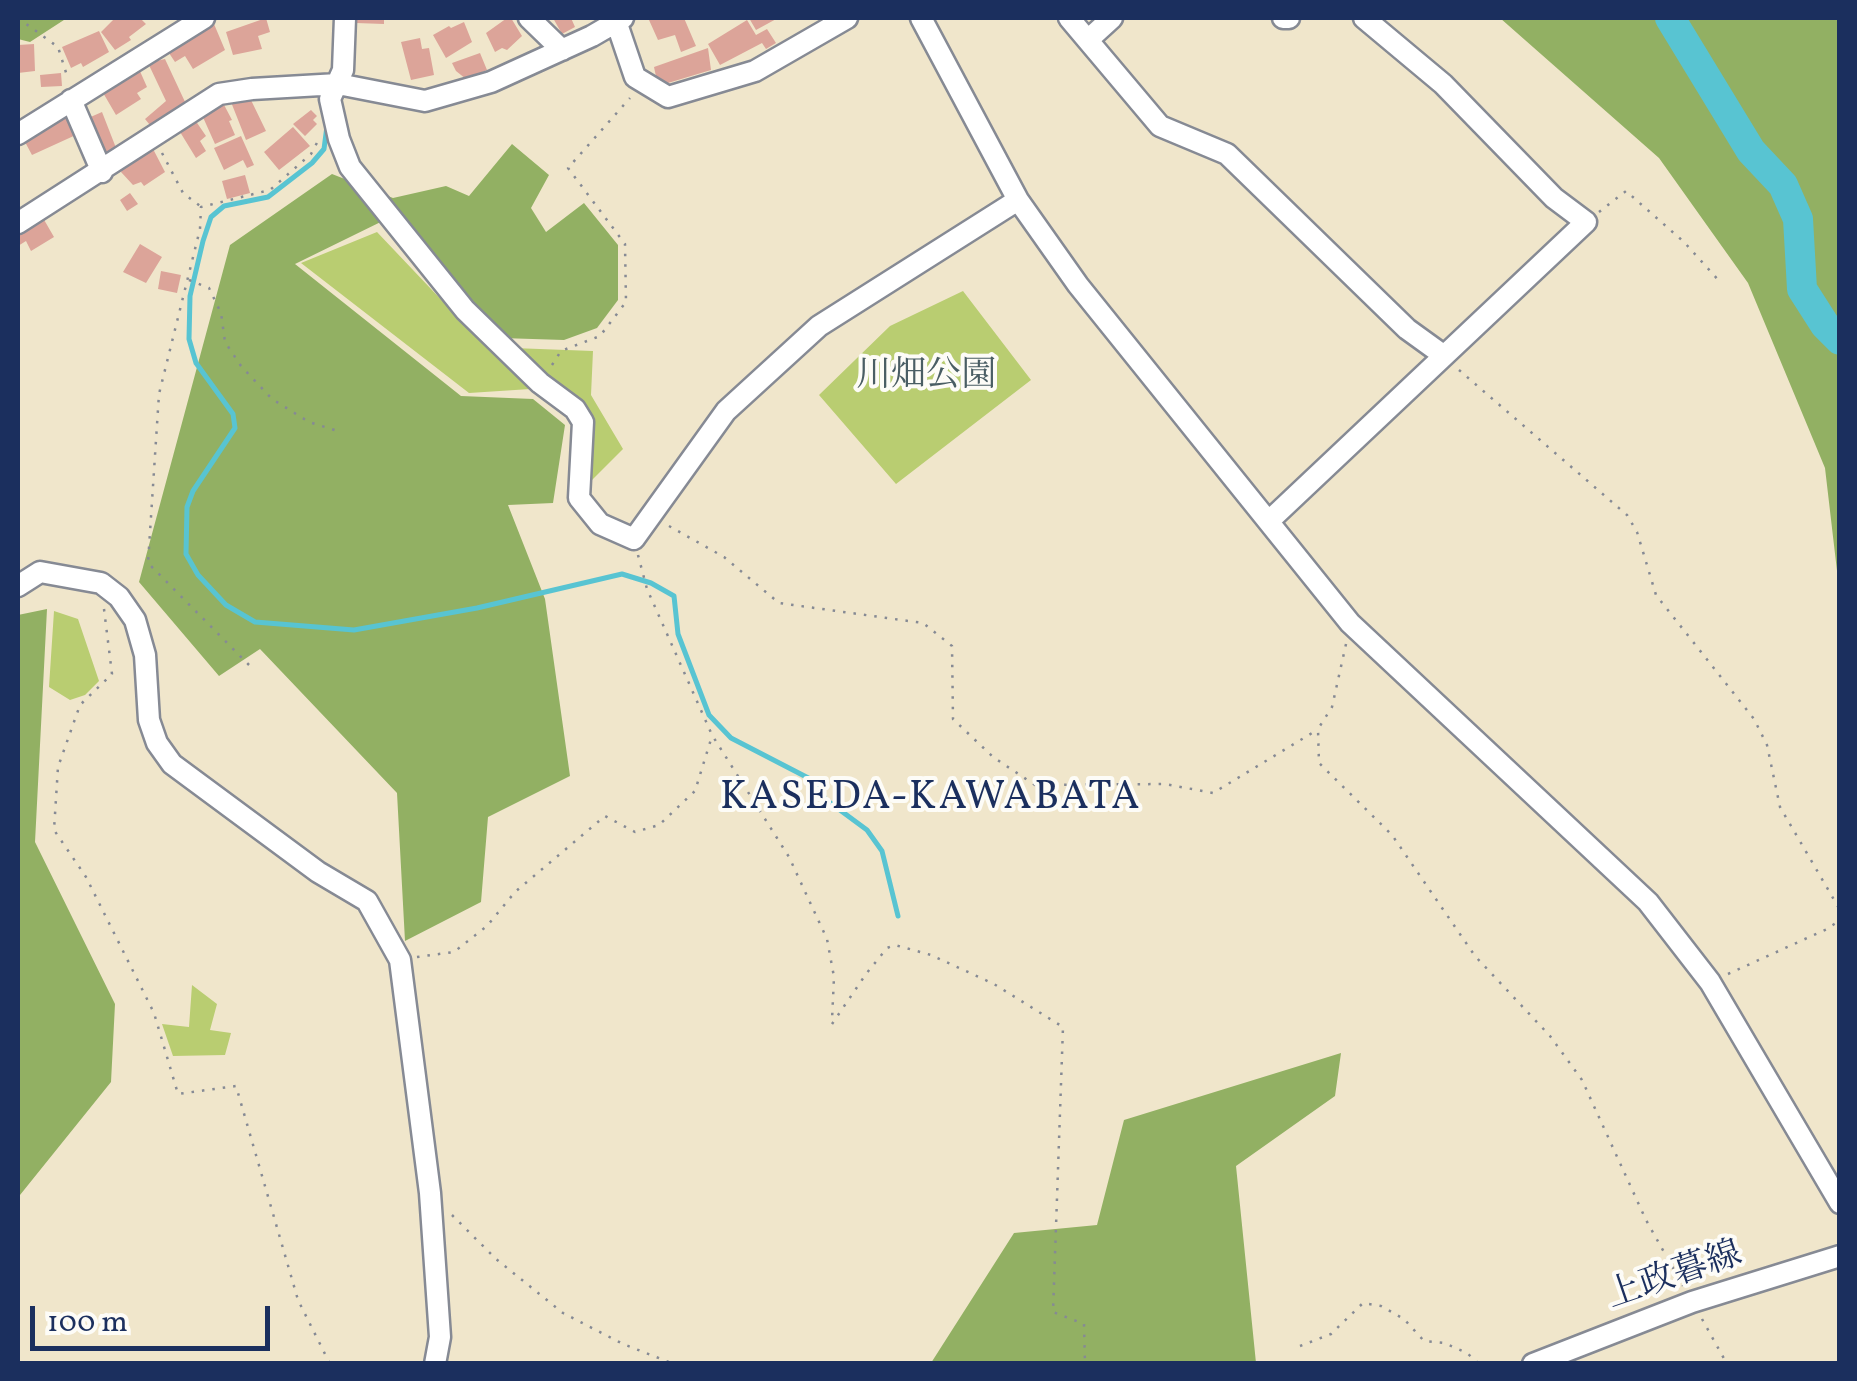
<!DOCTYPE html>
<html>
<head>
<meta charset="utf-8">
<style>
  body { margin:0 }
  #map { position:relative; width:1857px; height:1381px; overflow:hidden; background:#f0e6cb; font-family:Vollkorn,serif }
  canvas { display:block }
  .frame { position:absolute; inset:0; border:20px solid #1b2f5e; pointer-events:none }
  .scale { position:absolute; left:30px; top:1306px; width:240px; height:45px; box-sizing:border-box; border:5px solid #1b2f5e; border-top:0; padding-left:12px; font-size:30px; line-height:35px; white-space:nowrap; color:#1b2f5e; -webkit-text-stroke:8px #fdfcf7; paint-order:stroke }
</style>
</head>
<body>
<div id="map">
<canvas width="1857" height="1381"></canvas>
<div class="frame"></div>
<div class="scale">100 m</div>
</div>
<script>
const c = document.querySelector('canvas').getContext('2d');
c.lineJoin = 'round';
function fill(path, color) { c.fillStyle = color; c.fill(path, 'evenodd'); }
const toPath = rows => new Path2D(rows.map(r => 'M' + r).join(''));
function trace(path, color, width, dash) { c.strokeStyle = color; c.lineWidth = width; c.lineCap = dash ? 'butt' : 'round'; c.setLineDash(dash || []); c.stroke(path); }
function label(font, color, halo, rows, align = 'center') {
  c.font = font + ' Vollkorn,"Noto Serif JP",serif'; c.lineWidth = 8; c.setLineDash([]); c.textBaseline = 'middle'; c.strokeStyle = halo; c.fillStyle = color; for (const [text, x, y, turn = 0] of rows) {
    c.save(); c.translate(x, y); c.rotate((+turn || 0) * Math.PI / 180); c.textAlign = isNaN(turn) ? turn : align; if (halo) c.strokeText(text, 0, 0); c.fillText(text, 0, 0); c.restore();
  }
}
const green = toPath([
  [377,232,486,347,593,351,591,395,623,449,590,482,591,412,561,387,469,393,301,263],
  [963,291,1031,380,896,484,819,395,890,326],
  [54,611,78,619,99,681,85,695,70,700,49,687],
  [192,985,217,1004,210,1030,231,1033,225,1055,173,1056,162,1024,189,1027]
]);
const forest = toPath([
  [18,18,67,18,30,42,18,39],
  [1500,18,1839,18,1839,588,1825,468,1748,283,1659,158],
  [512,144,549,175,531,208,546,232,584,203,618,245,618,300,597,328,564,340,501,338,399,213,295,264,461,396,533,399,565,425,553,503,508,505,545,599,570,776,488,817,481,902,405,941,397,793,260,649,219,676,139,582,230,245,332,174,393,198,446,186,469,196],
  [47,609,35,842,115,1004,111,1082,20,1195,18,1192,18,615],
  [1341,1053,1335,1096,1236,1166,1256,1363,931,1363,1014,1233,1097,1225,1124,1120]
]);
const stream = toPath([
  [327,126,324,149,312,163,268,197,224,206,211,217,203,241,190,296,189,339,196,363,233,414,235,428,193,491,187,507,186,554,198,575,226,605,255,622,354,630,477,608,622,574,651,583,674,596,678,634,709,715,731,738,818,783,825,799,867,830,882,851,898,916]
]);
const river = toPath([
  [1670,18,1751,151,1783,185,1798,219,1802,289,1825,325,1840,340]
]);
const building = toPath([
  [115,18,140,18,146,24,129,37,131,40,115,50,101,32],
  [266,18,270,32,258,36,262,49,233,55,226,32],
  [356,18,384,18,384,24,356,23],
  [507,18,511,18,522,36,507,50,502,48,495,52,486,33],
  [553,18,571,18,575,27,562,34],
  [655,18,684,18,696,46,681,52,675,35,658,40,649,20],
  [749,18,778,18,756,30],
  [747,20,756,35,767,29,776,43,766,49,762,43,720,65,708,44],
  [464,22,472,42,446,58,433,35,449,26,451,28],
  [214,24,225,50,193,69,185,56,175,62,167,50],
  [99,31,109,52,83,67,81,63,71,68,62,47],
  [420,38,422,49,429,48,434,75,411,80,401,42],
  [34,44,35,71,18,73,18,45],
  [708,48,711,70,658,86,654,67],
  [480,53,487,70,466,79,456,71,452,63],
  [165,59,186,104,154,130,145,119,166,101,148,63],
  [139,69,147,87,137,93,141,99,116,115,102,91],
  [61,73,62,86,41,87,40,75],
  [239,98,241,102,250,98,266,131,246,140,231,102],
  [222,101,232,120,229,121,235,135,215,144,202,115,209,113,206,108],
  [311,110,317,116,313,120,317,124,305,136,293,124],
  [102,112,118,153,104,159,86,119],
  [65,113,78,134,32,155,25,142,33,137,31,134],
  [193,117,206,136,200,141,206,151,196,158,177,127],
  [293,127,310,146,279,170,264,152],
  [241,136,254,165,247,168,243,160,224,170,214,148],
  [152,147,165,172,144,186,141,182,133,185,121,172,122,169],
  [245,175,250,193,227,199,222,181],
  [130,193,138,204,127,211,120,200],
  [43,218,54,237,31,251,26,241,18,246,18,233],
  [140,244,162,257,146,283,123,272],
  [161,271,181,275,177,293,158,289]
]);
const path = toPath([
  [18,18,58,47,68,79],
  [162,153,183,193,200,206],
  [1599,212,1626,191,1684,242,1721,283],
  [189,280,209,288,221,313,225,342,241,366,272,399,309,422,341,432],
  [552,365,561,351,600,336,626,302,625,244,568,168,630,98],
  [1459,370,1627,515,1637,532,1656,595,1754,719,1767,745,1780,807,1840,910],
  [669,526,724,557,779,603,923,623,952,646,953,719,993,757,1035,785,1165,784,1213,793,1317,730],
  [638,555,647,589,712,735,789,857,827,939,834,977,832,1020],
  [104,609,112,674,80,705,58,767,54,830,86,877,154,1013,178,1094,236,1086,298,1300,330,1364],
  [1346,644,1332,707,1318,729,1319,763,1392,835,1475,956,1550,1036,1582,1080,1646,1220,1683,1286],
  [249,665,148,563,159,394,200,229,201,207,270,190,311,154,319,139],
  [417,957,454,952,487,926,515,892,605,816,635,832,659,825,695,791,712,736],
  [1728,974,1827,929,1840,920],
  [832,1024,866,974,887,948,895,945,931,955,994,984,1063,1027,1053,1312,1084,1324,1085,1364],
  [452,1215,496,1259,563,1313,623,1344,674,1364],
  [1702,1319,1727,1364],
  [1300,1346,1331,1334,1363,1303,1381,1306,1404,1319,1424,1341,1444,1343,1467,1353,1479,1364]
]);
const minor = toPath([
  [345,18,343,70,330,99,339,139,350,167,465,310,540,383,575,409,583,422,579,498,600,524,634,539,726,411,819,326,1018,200],
  [529,18,562,50],
  [921,18,1018,200,1078,285,1350,623,1648,902,1710,982,1840,1203],
  [1069,18,1160,126,1227,154,1407,329,1443,355],
  [1283,18,1289,18],
  [616,21,635,77,668,97,755,71,847,18],
  [1089,39,1112,18],
  [71,100,102,172],
  [18,134,204,18],
  [18,223,219,94,252,89,338,84,425,101,491,82,592,36,623,18],
  [1269,521,1586,222,1554,198,1443,84,1364,18],
  [18,586,40,572,101,583,119,597,135,620,145,655,149,720,157,743,172,764,318,872,367,901,400,960,430,1193,440,1337,435,1364],
  [1533,1364,1692,1302,1840,1256]
]);
const parkNames = [
  ["川畑公園",926,379]
];
const streetNames = [
  ["上政暮線",1675,1278,-19]
];
const quarterNames = [
  ["KASEDA-KAWABATA",931,801]
];
fill(green, '#b9cd71');
fill(forest, '#92b063');
trace(stream, '#58c4d2', 5);
trace(river, '#58c4d2', 30);
fill(building, '#dca499');
trace(minor, '#868a94', 25);
trace(path, '#868a94', 2.5, [2.5, 8]);
trace(minor, '#fff', 20);
label('35px', '#4a5e64', '#fdfcf7', parkNames);
label('35px', '#1b2f5e', '#fdfcf7', streetNames);
c.letterSpacing = '2.5px';
label('40px', '#1b2f5e', '#fdfcf7', quarterNames);
c.letterSpacing = '0px';
</script>
</body>
</html>
